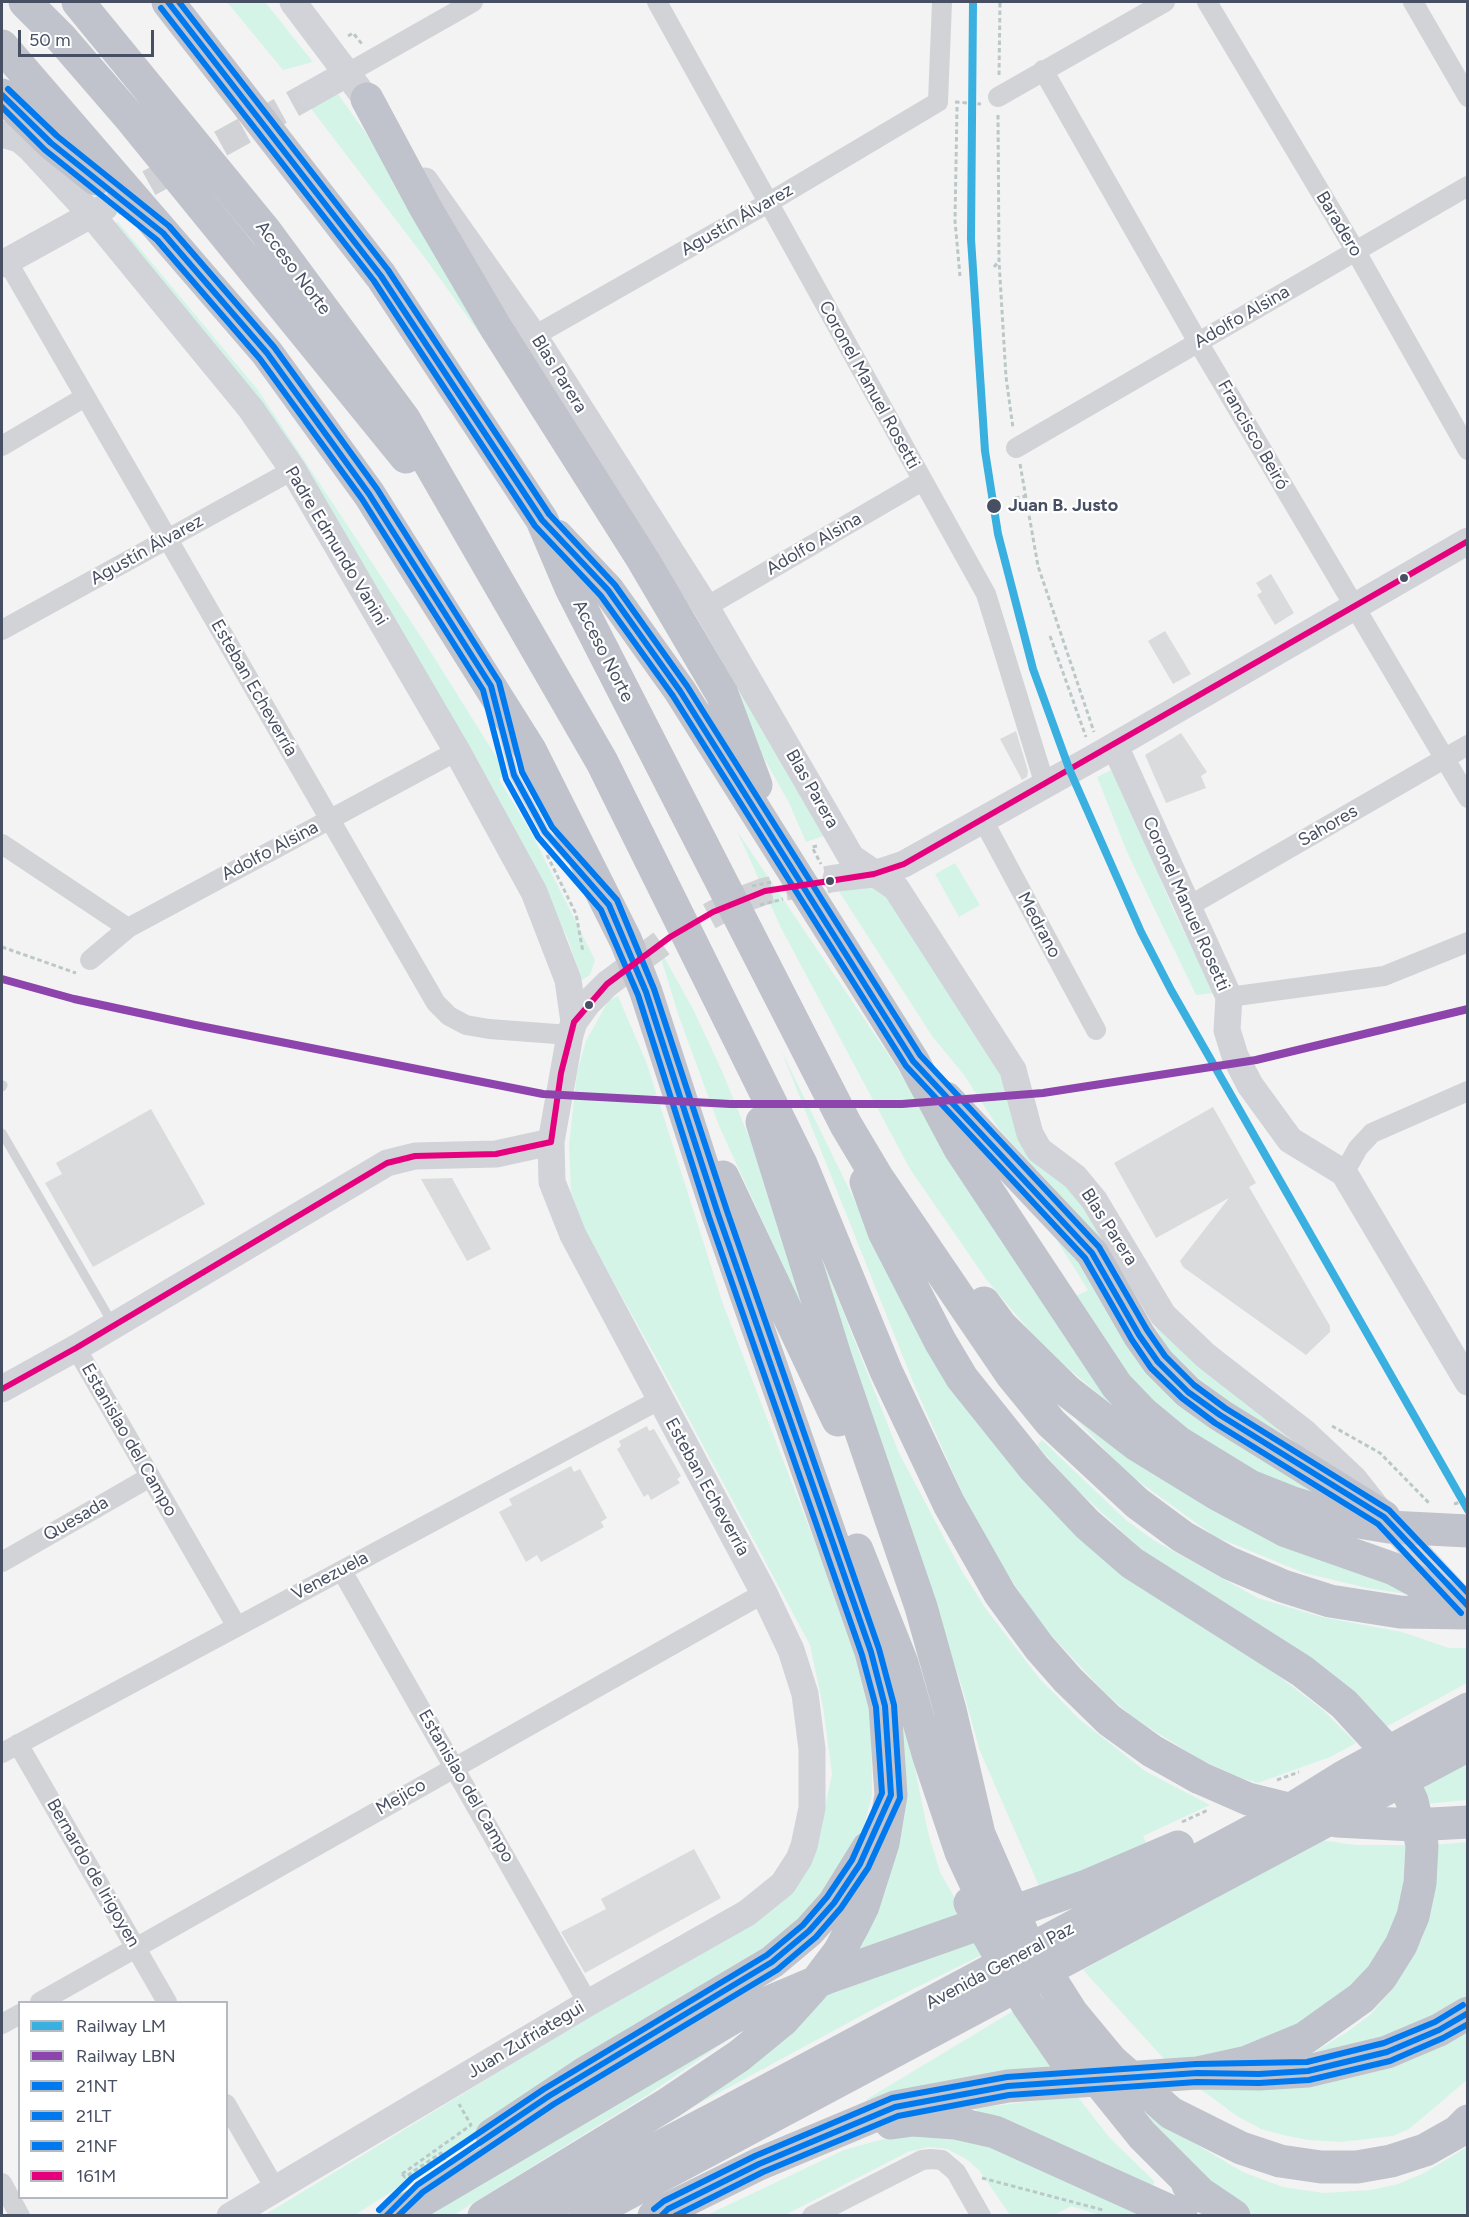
<!DOCTYPE html>
<html>
<head>
<meta charset="utf-8">
<style>
  body { margin:0 }
  #map { position:relative; width:1469px; height:2217px; overflow:hidden; background:#f3f3f3; font-family:Figtree,sans-serif }
  canvas { display:block }
  .frame { position:absolute; inset:0; border:3px solid #474f62; pointer-events:none }
  .legend { position:absolute; left:18px; top:2001px; width:210px; height:198px; box-sizing:border-box; background:#fff; border:2px solid #b5b9c0; margin:0; padding:8px 10px; list-style:none; font-size:18px; color:#474f62 }
  .legend li { display:flex; align-items:center; gap:12px; height:30px }
  .legend b { width:30px; border:2px solid #b5b9c0 }
  .scale { position:absolute; left:18px; top:30px; width:136px; height:27px; box-sizing:border-box; border:3px solid #474f62; border-top:0; padding-left:8px; font-size:18px; line-height:21px; white-space:nowrap; color:#474f62; -webkit-text-stroke:4px #fff; paint-order:stroke }
</style>
</head>
<body>
<div id="map">
<canvas width="1469" height="2217"></canvas>
<div class="frame"></div>
<ul class="legend">
<li><b style="height:8px;background:#39b0df"></b>Railway LM</li>
<li><b style="height:8px;background:#8e44ad"></b>Railway LBN</li>
<li><b style="height:8px;background:#0079ef"></b>21NT</li>
<li><b style="height:8px;background:#0079ef"></b>21LT</li>
<li><b style="height:8px;background:#0079ef"></b>21NF</li>
<li><b style="height:8px;background:#e5007d"></b>161M</li>
</ul>
<div class="scale">50 m</div>
</div>
<script>
const c = document.querySelector('canvas').getContext('2d');
c.lineJoin = 'round';
function fill(path, color) { c.fillStyle = color; c.fill(path, 'evenodd'); }
const toPath = rows => new Path2D(rows.map(r => 'M' + r).join(''));
function trace(path, color, width, dash) { c.strokeStyle = color; c.lineWidth = width; c.lineCap = dash ? 'butt' : 'round'; c.setLineDash(dash || []); c.stroke(path); }
function label(font, color, halo, rows, align = 'center') {
  c.font = font + ' Figtree,sans-serif'; c.lineWidth = 4.5; c.setLineDash([]); c.textBaseline = 'middle'; c.strokeStyle = halo; c.fillStyle = color; for (const [text, x, y, turn = 0] of rows) {
    c.save(); c.translate(x, y); c.rotate((+turn || 0) * Math.PI / 180); c.textAlign = isNaN(turn) ? turn : align; if (halo) c.strokeText(text, 0, 0); c.fillText(text, 0, 0); c.restore();
  }
}
const green = toPath([
  [227,2,265,2,313,62,283,70],
  [336,91,367,135,510,376,428,262,309,106],
  [118,222,258,390,427,646,507,774,499,779,532,834,595,960,590,975,582,980,567,937,507,820,450,718,110,226],
  [546,367,826,835,806,842,789,803],
  [1115,768,1171,905,1214,993,1196,995,1127,852,1097,777],
  [737,831,892,1060,1049,1310,1088,1290,1044,1220,1049,1218,1128,1329,1355,1516,1114,1407,1044,1348,986,1279,910,1169,781,928],
  [955,863,980,905,959,917,935,874],
  [871,878,889,892,944,974,1053,1169,1131,1266,1311,1452,1231,1404,1196,1376,1167,1348,1114,1254,999,1129,964,1075,932,1036,838,890],
  [663,955,693,1009,722,1071,751,1142,807,1318,719,1126,678,1014,661,958],
  [618,996,647,1064,723,1304,857,1652,871,1715,872,1795,859,1845,803,1928,355,2215,263,2216,765,1909,824,1811,832,1774,823,1707,810,1645,660,1365,582,1225,571,1192,569,1145,577,1072,586,1041,608,1001],
  [781,1050,874,1240,976,1415,1275,1673,1323,1710,1356,1743,1330,1757,1258,1783,1241,1778,1201,1760,1135,1719,1104,1692,1041,1624,992,1551,964,1497,915,1387],
  [820,1253,899,1453,960,1568,986,1609,1039,1678,1078,1718,1145,1771,1210,1805,1143,1836,1147,1845,1128,1855,1039,1886,980,1751,961,1684,873,1428],
  [1054,1396,1427,1597,1367,1588,1304,1573,1214,1536,1127,1473],
  [1042,1440,1126,1520,1155,1541,1258,1598,1322,1617,1402,1632,1449,1648,1467,1648,1467,1683,1384,1728,1143,1551,1073,1486,1037,1445],
  [903,1724,909,1739,928,1832,940,1872,986,1953,883,2004,641,2135,866,1935,886,1890,902,1816],
  [1467,1758,1467,1800,1426,1804,1419,1784],
  [1313,1839,1356,1845,1406,1845,1402,1902,1394,1927,1362,1976,1307,2021,1266,2042,1196,2058,1165,2060,1083,1970],
  [1467,1842,1467,1999,1417,2027,1302,2060,1347,2032,1370,2015,1389,1993,1422,1939,1432,1906,1433,1845],
  [1018,2008,1057,2069,866,2100,867,2099],
  [1467,2025,1467,2080,1409,2129,1393,2136,1341,2142,1308,2140,1283,2135,1261,2129,1237,2116,1199,2088],
  [739,2032,646,2096,454,2215,420,2216],
  [1100,2057,1194,2143,1243,2172,1283,2187,1324,2193,1371,2190,1398,2184,1422,2174,1467,2147,1467,2215,1254,2215,1191,2170],
  [1077,2096,1109,2137,1155,2182,1151,2187,977,2113,976,2108],
  [915,2135,943,2136,990,2146,1147,2215,1099,2215,1071,2206,1055,2215,1010,2215,979,2170,966,2159,947,2149,928,2147,908,2152,785,2215,705,2216,844,2150,887,2138]
]);
const building = toPath([
  [1271,574,1294,613,1275,625,1257,595,1262,592,1256,583],
  [1165,631,1191,674,1173,684,1148,641],
  [1016,731,1028,771,1027,777,1022,780,1000,739],
  [1181,733,1207,772,1201,776,1206,788,1166,803,1145,755],
  [1213,1107,1256,1183,1249,1187,1330,1326,1330,1332,1306,1355,1183,1267,1180,1261,1229,1198,1156,1238,1114,1163],
  [151,1109,205,1204,93,1267,45,1183,62,1174,56,1163],
  [452,1178,491,1249,467,1261,421,1179],
  [647,1426,649,1431,654,1429,681,1476,677,1479,680,1483,651,1500,648,1494,644,1497,617,1449,621,1446,619,1441],
  [571,1466,574,1472,580,1469,607,1518,601,1522,604,1527,541,1562,537,1555,526,1562,499,1512,512,1505,509,1499],
  [694,1849,721,1898,585,1973,561,1932,606,1909,601,1899]
]);
const secondaryTunnel = toPath([
  [113,203,309,95],
  [607,984,670,937,738,901,765,891,836,878]
]);
const path = toPath([
  [348,36,353,33,362,44],
  [999,75,1000,2],
  [955,102,981,104],
  [957,107,955,221,960,276],
  [998,115,999,261,1006,377,1013,428],
  [994,267,999,261],
  [1020,464,1038,566,1094,732],
  [1015,498,1026,496],
  [1050,636,1086,737],
  [817,846,812,847,821,864],
  [547,855,576,914,583,952],
  [752,886,772,882],
  [760,905,783,899],
  [2,947,76,973],
  [1332,1426,1380,1453,1429,1503],
  [1454,1504,1468,1500],
  [1277,1780,1299,1772],
  [1182,1822,1208,1810],
  [402,2174,471,2125,459,2104],
  [402,2174,405,2177,441,2153,445,2160],
  [982,2178,1103,2210]
]);
const lane = toPath([
  [503,732,514,775,528,801,545,832,571,861],
  [2,1087,3,1085],
  [2,1133,113,1324]
]);
const street = toPath([
  [657,2,986,594,1045,785],
  [1207,2,1355,250,1468,450],
  [1413,2,1468,97],
  [1043,70,1198,342,1468,798],
  [348,73,473,2],
  [998,97,1165,2],
  [7,261,436,1003,449,1016,466,1025,489,1029,570,1035],
  [534,336,768,203,938,102,942,2],
  [2,446,85,397],
  [1016,448,1468,186],
  [706,607,922,481],
  [2,630,293,470],
  [983,820,1096,1030],
  [2,844,128,928],
  [1189,906,1468,745],
  [90,960,128,928,457,751],
  [1229,997,1384,976,1468,942],
  [1344,1173,1358,1148,1372,1133,1468,1091],
  [76,1348,236,1625],
  [2,1562,150,1477],
  [342,1571,588,2003],
  [18,1744,167,2002],
  [2,1753,659,1400],
  [40,2002,764,1593],
  [2,2024,20,2014],
  [226,2104,276,2190],
  [2,2183,20,2216],
  [812,2216,922,2160,931,2159,942,2160,956,2172,981,2216]
]);
const secondary = toPath([
  [293,2,379,116],
  [309,95,348,73],
  [2,134,19,139,31,149,91,214,251,409,293,470,457,751,534,892,568,980,574,1022],
  [425,181,534,336,706,607,851,857,896,888,1013,1070,1030,1134,1039,1150,1075,1177,1094,1200,1163,1315,1206,1356,1305,1433,1354,1479,1384,1517,1461,1600],
  [2,264,105,207],
  [1115,746,1229,997,1227,1030,1235,1056,1250,1085,1290,1140,1344,1173,1468,1382],
  [836,878,874,874,904,864,1102,753,1468,541],
  [2,1389,76,1348,387,1163,415,1156,496,1154,551,1142],
  [230,2216,588,2003,747,1913,783,1884,799,1859,804,1846,812,1808,812,1749,805,1694,791,1650,764,1593,573,1235,552,1182,551,1142,570,1035,574,1022,587,1004,607,984]
]);
const highway = toPath([
  [25,2,62,39,132,120,406,457],
  [78,2,266,232,404,419,602,762,801,1164,886,1371,949,1504,1000,1594,1039,1647,1068,1680,1109,1720,1152,1751,1200,1778,1248,1799,1337,1821,1413,1825,1468,1822],
  [168,2,381,276,542,520,571,588,846,1125,877,1177,1011,1374,1051,1423,1137,1503,1183,1537,1229,1563,1283,1586,1330,1601,1400,1612,1468,1613],
  [2,46,267,353,369,494,530,750,626,941,646,992,718,1214,871,1652,885,1706,891,1795,883,1843,863,1906,852,1928,839,1952,811,1989,783,2020,739,2056,669,2103,484,2216],
  [2,95,51,143,96,179],
  [367,99,425,207,496,328,643,560,722,694,756,785],
  [557,536,608,590,680,691,913,1061,960,1149,1117,1386,1143,1413,1178,1442,1250,1486,1293,1503,1353,1521,1389,1527,1468,1531],
  [946,1098,1092,1253,1139,1335,1158,1362,1188,1392,1220,1415,1384,1517],
  [762,1122,835,1356,921,1607,950,1710,979,1834,1025,1939,1072,2013,1111,2060,1171,2113,1241,2148,1280,2161,1321,2167,1357,2167,1391,2161,1425,2150,1457,2132,1468,2121],
  [723,1177,838,1420],
  [866,1182,884,1232,940,1341,962,1378,1034,1468,1087,1524,1132,1563,1302,1671,1344,1704,1389,1753,1412,1801,1422,1845,1420,1883,1413,1916,1401,1945,1381,1977,1361,1998,1305,2038,1247,2062,1197,2073],
  [984,1303,1001,1326,1067,1391,1137,1445,1217,1494,1286,1531,1394,1569,1468,1609],
  [857,1550,902,1663,929,1757,961,1852,983,1899],
  [970,1903,1027,2004,1073,2071],
  [1070,2040,1096,2078,1142,2135,1204,2197],
  [891,2123,913,2120,955,2123,995,2132,1181,2216],
  [492,2135,585,2073,772,1962,809,1931,834,1903,868,1848],
  [1188,2185,1234,2216],
  [396,2216,734,2017,826,1978,1089,1885,1178,1847],
  [528,2216,719,2116,1282,1815,1343,1777,1468,1709],
  [585,2216,1468,1745],
  [654,2216,759,2164,895,2107,1008,2086,1197,2073,1259,2074,1308,2071,1387,2052,1439,2030,1468,2013]
]);
const bus1 = toPath([
  [168,2,381,276,542,520,608,590,680,691,913,1061,1092,1253,1139,1335,1158,1362,1188,1392,1220,1415,1384,1517,1468,1606],
  [2,95,51,143,163,233,267,353,369,494,491,686,514,775,545,832,609,905,646,992,718,1214,871,1652,885,1706,891,1795,860,1864,834,1903,809,1931,772,1962,549,2096,417,2185,386,2216],
  [661,2216,668,2209,759,2164,895,2107,1008,2086,1197,2073,1259,2074,1308,2071,1387,2052,1439,2030,1468,2013]
]);
const bus2 = toPath([
  [161,8,374,281,535,526,601,596,673,696,906,1066,1085,1258,1132,1340,1151,1368,1182,1398,1215,1423,1378,1524,1461,1613],
  [2,107,45,150,157,240,260,359,362,499,483,690,506,779,538,837,601,910,638,995,709,1217,862,1655,876,1707,882,1793,852,1860,827,1897,803,1925,767,1955,544,2089,412,2178,379,2210],
  [675,2216,763,2172,898,2116,1009,2095,1197,2082,1259,2083,1309,2080,1390,2061,1443,2038,1468,2024]
]);
const bus3 = toPath([
  [179,2,388,270,549,514,615,585,687,686,920,1055,1099,1247,1147,1330,1165,1356,1194,1385,1225,1408,1389,1510,1468,1593],
  [8,89,57,136,169,226,274,347,377,489,499,682,522,772,552,827,617,900,654,989,727,1211,879,1649,894,1705,900,1798,868,1868,841,1908,816,1937,777,1970,554,2104,423,2192,398,2216],
  [654,2209,664,2201,755,2156,892,2098,1007,2077,1196,2064,1307,2062,1384,2043,1435,2022,1463,2005]
]);
const bus4 = toPath([
  [551,1142,561,1073,574,1022,607,984,670,937,713,912,765,891,874,874,904,864,1468,541],
  [2,1389,76,1348,387,1163,415,1156,496,1154,551,1142]
]);
const rail1 = toPath([
  [973,2,971,239,985,451,998,534,1033,669,1070,771,1141,932,1171,990,1468,1510]
]);
const rail2 = toPath([
  [2,979,74,999,195,1025,543,1094,730,1104,902,1104,1043,1093,1256,1060,1468,1009]
]);
const markers = [
  [994,506,8,"#474f62"],
  [1404,578,5,"#474f62"],
  [830,881,5,"#474f62"],
  [589,1005,5,"#474f62"]
];
const streetNames = [
  ["Agustín Álvarez",737,220,-30],
  ["Baradero",1339,224,59],
  ["Acceso Norte",293,268,53],
  ["Adolfo Alsina",1242,317,-30],
  ["Blas Parera",559,374,58],
  ["Coronel Manuel Rosetti",869,385,61],
  ["Francisco Beiró",1253,435,60],
  ["Adolfo Alsina",814,544,-30],
  ["Padre Edmundo Vanini",336,546,59],
  ["Agustín Álvarez",147,550,-29],
  ["Acceso Norte",603,651,63],
  ["Esteban Echeverría",254,688,60],
  ["Blas Parera",812,789,60],
  ["Sahores",1328,826,-30],
  ["Adolfo Alsina",270,851,-28],
  ["Coronel Manuel Rosetti",1186,904,66],
  ["Medrano",1039,925,62],
  ["Blas Parera",1109,1227,57],
  ["Estanislao del Campo",129,1440,60],
  ["Esteban Echeverría",707,1487,61],
  ["Quesada",76,1519,-30],
  ["Venezuela",330,1576,-28],
  ["Estanislao del Campo",466,1786,60],
  ["Mejico",401,1797,-30],
  ["Bernardo de Irigoyen",93,1873,60],
  ["Avenida General Paz",1000,1966,-28],
  ["Juan Zufriategui",526,2040,-31]
];
const stopNames = [
  ["Juan B. Justo",1008,506]
];
fill(green, '#d5f4e8');
fill(building, '#dadbdd');
trace(secondaryTunnel, '#d1d2d6', 27, [27, 14]);
trace(path, '#bbc8c8', 3, [4.5, 3]);
trace(lane, '#d1d3d7', 9);
trace(street, '#d1d3d7', 20);
trace(secondary, '#d1d3d8', 27);
trace(highway, '#c0c3cb', 33);
trace(bus1, '#0079ef', 6);
trace(bus2, '#0079ef', 6);
trace(bus3, '#0079ef', 6);
trace(bus4, '#e5007d', 6);
trace(rail1, '#39b0df', 8);
trace(rail2, '#8e44ad', 8);
for (const [x, y, r, color] of markers) { const dot = new Path2D(); dot.arc(x, y, r, 0, 2 * Math.PI); c.fillStyle = color; c.fill(dot); trace(dot, '#fff', 2); }
label('18px', '#474f62', '#fff', streetNames);
label('bold 18px', '#474f62', '#fff', stopNames, 'left');
</script>
</body>
</html>
